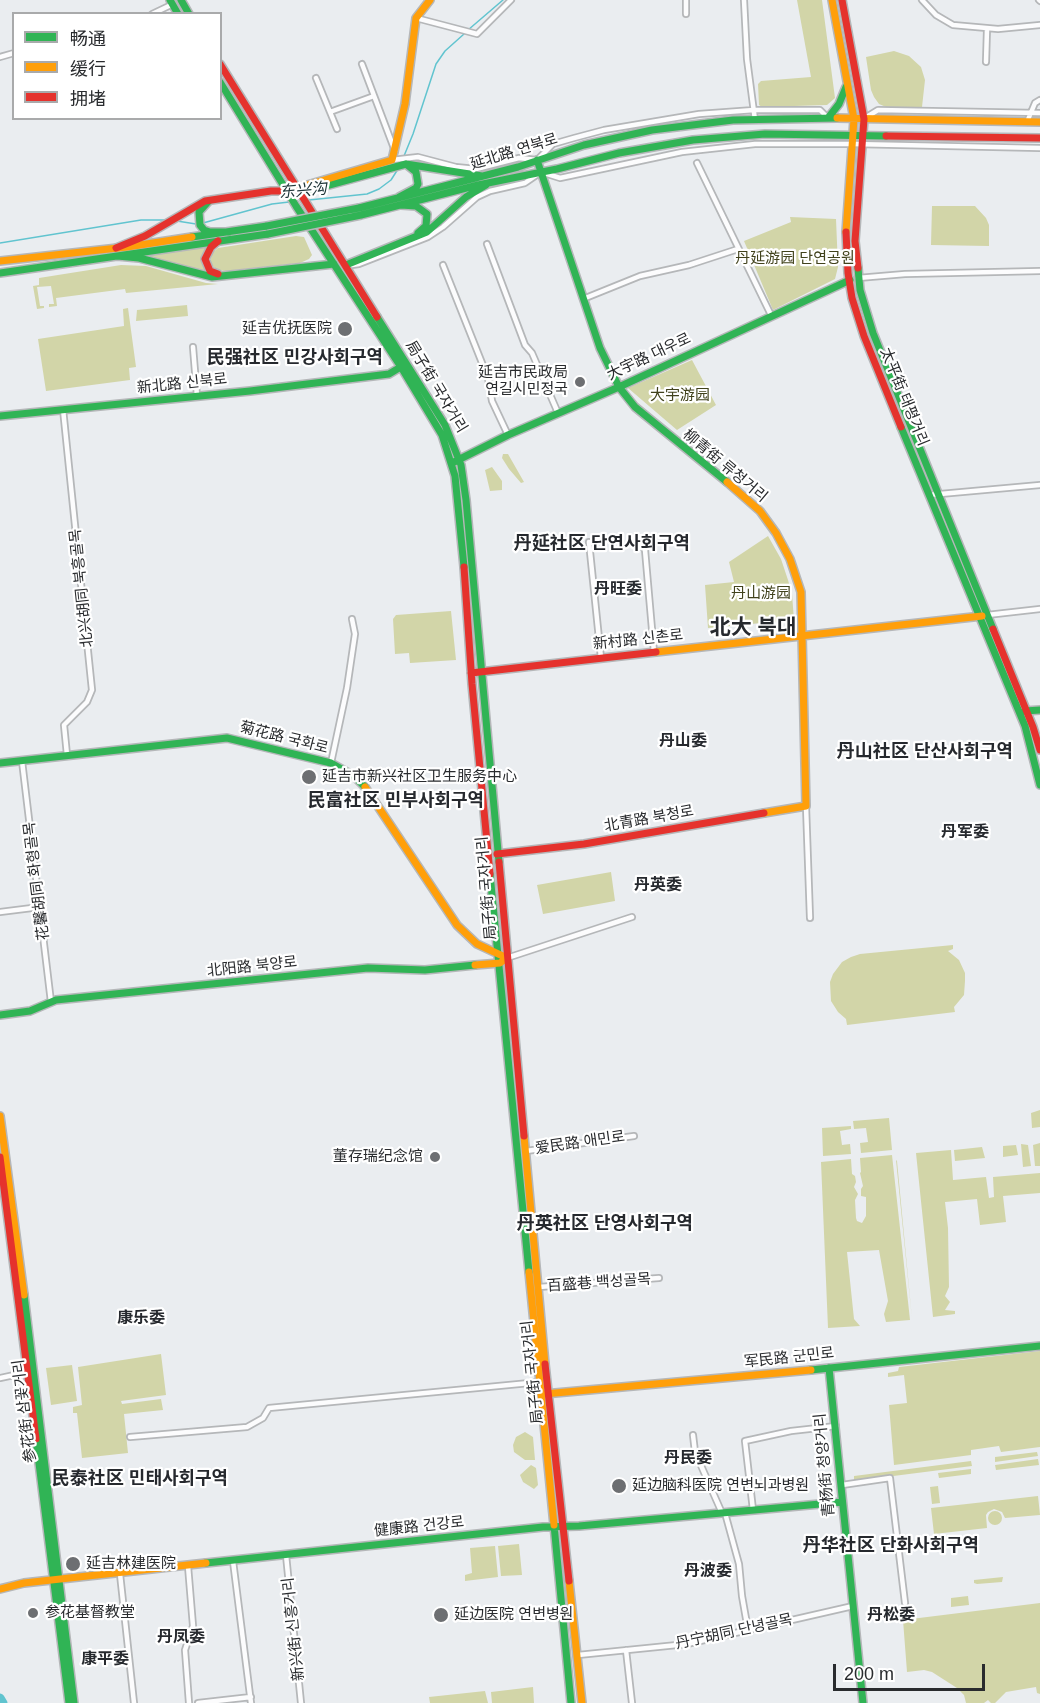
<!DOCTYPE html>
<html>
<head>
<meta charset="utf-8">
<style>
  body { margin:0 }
  #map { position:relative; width:1040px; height:1703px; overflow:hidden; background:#eaedf0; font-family:Arial,"Noto Sans SC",sans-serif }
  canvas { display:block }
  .legend { position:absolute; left:12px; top:12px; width:210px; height:108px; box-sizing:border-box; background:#fff; border:2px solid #a9aaab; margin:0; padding:8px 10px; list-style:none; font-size:18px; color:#292b2e }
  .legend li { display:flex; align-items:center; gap:12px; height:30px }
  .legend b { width:30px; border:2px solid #a9aaab }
  .scale { position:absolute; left:833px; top:1664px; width:152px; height:27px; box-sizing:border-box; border:3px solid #292b2e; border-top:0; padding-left:8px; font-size:18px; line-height:21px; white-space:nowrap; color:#292b2e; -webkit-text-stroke:4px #fff; paint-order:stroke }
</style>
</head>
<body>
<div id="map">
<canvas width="1040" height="1703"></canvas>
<ul class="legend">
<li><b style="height:8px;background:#30b455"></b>畅通</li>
<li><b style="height:8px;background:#ff9f0a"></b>缓行</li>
<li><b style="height:8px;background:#e5322d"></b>拥堵</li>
</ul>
<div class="scale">200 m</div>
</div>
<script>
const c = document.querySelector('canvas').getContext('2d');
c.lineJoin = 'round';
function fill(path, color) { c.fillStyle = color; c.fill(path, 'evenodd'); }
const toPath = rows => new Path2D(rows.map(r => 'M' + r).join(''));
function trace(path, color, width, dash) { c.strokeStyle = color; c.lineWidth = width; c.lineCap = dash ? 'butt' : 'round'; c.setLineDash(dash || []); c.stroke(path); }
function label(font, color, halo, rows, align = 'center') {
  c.font = font + ' Arial,"Noto Sans SC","Noto Sans KR",sans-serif'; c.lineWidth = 4.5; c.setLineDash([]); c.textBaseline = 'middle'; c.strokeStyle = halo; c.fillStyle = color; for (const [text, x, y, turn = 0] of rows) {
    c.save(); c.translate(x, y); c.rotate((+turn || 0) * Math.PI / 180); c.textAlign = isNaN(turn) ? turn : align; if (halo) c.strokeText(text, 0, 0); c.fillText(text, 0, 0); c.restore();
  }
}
const green = toPath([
  [797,0,822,0,835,98,827,105,762,107,759,105,758,84,761,81,811,77],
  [894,51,909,56,921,67,925,80,922,107,886,107,879,104,874,97,871,90,866,57],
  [932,206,975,206,986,218,989,225,989,246,931,245],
  [790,217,836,219,838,267,835,279,773,310,744,241,791,222],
  [296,236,304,237,312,255,309,259,300,263,226,271,217,270,210,263,212,253,218,248],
  [208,246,202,258,206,270,204,272,144,255],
  [121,265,146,266,206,283,218,284,126,293,125,289,56,298,57,306,49,307,49,304,54,304,51,286,37,287,40,306,44,306,44,308,37,309,33,286,39,285,39,278],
  [187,305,188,316,136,321,137,310],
  [128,308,136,367,129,368,130,380,46,391,38,339,124,326,123,309],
  [692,360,716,405,677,430,628,388],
  [503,454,508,454,524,482,521,483,509,469,502,458],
  [492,467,502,481,502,490,490,491,485,470],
  [768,536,781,559,788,580,792,594,794,620,708,628,705,585,734,582,729,562],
  [451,611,456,660,410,663,409,653,395,654,393,619,396,615],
  [611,872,615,901,543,914,537,885],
  [953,945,953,949,948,951,959,960,965,973,965,981,964,995,954,1007,955,1012,847,1025,846,1019,838,1012,831,1001,830,982,833,974,842,962,851,957,860,954],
  [1040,1110,1040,1127,1032,1128,1031,1113],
  [889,1118,892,1150,861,1153,860,1143,868,1142,866,1128,854,1129,853,1121],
  [851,1126,851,1129,840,1131,842,1145,850,1144,851,1154,823,1156,822,1128],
  [1040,1143,1040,1166,1035,1166,1033,1145],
  [1021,1144,1028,1145,1031,1166,1023,1167],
  [1016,1145,1018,1155,1003,1157,1003,1146],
  [982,1147,985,1158,955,1161,954,1150],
  [951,1150,953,1180,986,1177,989,1198,994,1197,993,1177,1040,1173,1040,1193,1003,1196,1006,1222,980,1225,977,1199,945,1202,948,1228,949,1287,945,1296,950,1302,945,1310,955,1311,955,1314,933,1317,916,1153],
  [892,1155,910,1320,886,1322,884,1314,888,1301,879,1250,847,1252,854,1319,860,1326,828,1328,821,1162,851,1159,852,1174,855,1176,856,1182,854,1187,858,1194,855,1200,856,1218,857,1221,862,1223,866,1216,866,1197,861,1196,861,1189,863,1186,860,1173,861,1172,860,1158],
  [896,1160,897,1161,912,1319],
  [1040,1351,1040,1447,1001,1452,999,1446,971,1450,971,1455,894,1465,889,1405,907,1403,904,1375,888,1377,888,1373,898,1371,899,1367],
  [161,1354,166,1395,121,1401,122,1404,161,1399,163,1410,124,1414,128,1453,82,1458,77,1413,73,1413,73,1407,82,1405,78,1367],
  [72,1365,77,1401,51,1405,46,1368],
  [525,1432,533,1437,535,1460,525,1460,514,1452,513,1445,516,1437],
  [1037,1452,1038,1456,995,1462,995,1457],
  [1038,1459,1039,1465,996,1470,995,1465],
  [971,1461,972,1466,854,1481,854,1476],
  [531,1465,536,1468,538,1485,534,1489,523,1482,520,1475],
  [971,1469,971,1474,939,1478,938,1473],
  [938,1486,940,1503,932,1504,930,1487],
  [1038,1496,1040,1515,1005,1518,1002,1512,994,1509,988,1512,986,1515,987,1528,934,1534,931,1508],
  '988 1518a7 7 0 1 1 14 0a7 7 0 1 1-14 0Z',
  [519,1544,522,1575,501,1576,498,1546],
  [495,1546,498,1577,465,1581,465,1575,472,1573,470,1548],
  [1003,1577,1002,1582,977,1584,974,1583,974,1580],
  [968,1596,969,1605,951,1607,951,1598],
  [1040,1603,1040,1694,1037,1693,1036,1687,1006,1692,995,1703,991,1703,988,1700,984,1703,966,1703,964,1695,957,1688,932,1672,924,1670,907,1672,903,1620],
  [533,1687,534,1703,492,1703,491,1692],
  [485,1691,488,1703,430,1703,429,1697]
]);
const stream = toPath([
  [468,30,503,0],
  [404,156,413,134,436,64,445,51,464,34],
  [309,200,367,194,379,189,391,180,398,169],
  [177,221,196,224],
  [203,223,272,204,289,202],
  [0,243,141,220,166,220]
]);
const river = toPath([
  [0,1698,3,1703]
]);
const street = toPath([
  [686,0,686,14],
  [744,0,747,59,755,120],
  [922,0,936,15,953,25,998,29,1040,25],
  [1039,0,1040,1],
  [152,14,173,4],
  [416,18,477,34,511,0],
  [0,57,14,53],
  [986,62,987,29],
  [362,64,395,151],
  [316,78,337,129],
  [330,112,374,96],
  [865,118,878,110,1040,113],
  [1027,122,1035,103,1040,100],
  [392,160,418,157,456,167,476,169,519,158,537,160,553,144,574,138,604,130,699,114,754,110,820,110,828,118],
  [697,163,771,315],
  [487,244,525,345,532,353,558,413],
  [352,265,359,264,428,237,443,227,477,197,490,191,525,183,541,172,560,178,682,152,755,144,853,144,1040,148],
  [443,265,488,378,492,401,508,435],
  [858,278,905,274,1040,271],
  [583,299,640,276,689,265,738,249],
  [193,347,197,396],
  [63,409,92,690,87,702,64,725,67,755],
  [929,495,1040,485],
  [636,536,645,550,654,652],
  [589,542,601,658],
  [987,615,1040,609],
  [22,761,51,1002],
  [331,763,347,688,355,634,352,619],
  [806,806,810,918],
  [0,912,40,907],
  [507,958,632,917],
  [526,1151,634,1136],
  [539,1287,659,1278],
  [0,1378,28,1372],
  [693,1435,695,1452,722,1513],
  [130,1437,247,1427,263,1418,269,1408,540,1382],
  [842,1485,890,1478,905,1603],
  [753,1510,745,1441,791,1431,836,1426],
  [725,1513,739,1564,742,1596,748,1630],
  [286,1555,301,1703],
  [233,1561,251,1703],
  [188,1566,193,1626,185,1650,189,1703],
  [120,1574,134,1703],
  [626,1650,632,1703],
  [578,1655,687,1644,853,1606],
  [198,1703,251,1697]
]);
const fast = toPath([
  [170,0,178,14],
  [181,0,189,14],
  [220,82,296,206,401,367,442,435,455,476,464,567],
  [828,118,839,104,846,87],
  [537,160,600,348,619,387,635,407,727,482],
  [300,193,406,164,482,176],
  [399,197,416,188,418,184,416,172,406,164],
  [208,202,199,212,200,225,204,230,210,232,229,232],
  [401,205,416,206,427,214,426,226,418,233],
  [359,208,518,167,584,145,652,130,733,120,837,118],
  [361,215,478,185,557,169,619,153,693,140,765,134,886,136],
  [192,237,267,226],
  [117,256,139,258,212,277,334,264],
  [346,265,427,232,466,197,486,185],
  [858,268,860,290,873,333,993,629],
  [0,273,268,234],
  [377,317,445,425,461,465,466,500,499,862],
  [0,416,250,391,389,374,404,365],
  [901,427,1025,726,1040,785],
  [452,463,508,435,619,387,850,280],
  [1025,711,1040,710],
  [0,763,227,738,331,763,354,776,365,787],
  [490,874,529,1272],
  [0,1015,30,1011,56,1000,368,968,425,970,475,965],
  [24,1295,74,1703],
  [829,1368,863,1703],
  [811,1370,1040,1346],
  [36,1439,69,1703],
  [554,1525,571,1703],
  [206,1563,543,1527,579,1526,842,1502]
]);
const slow = toPath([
  [832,0,854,119,846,232],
  [837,118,1040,122],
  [287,191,392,160,405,104,416,18,430,0],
  [0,261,127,247,192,237],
  [727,482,760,511,776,533,790,559,801,592,806,806,764,813],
  [656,652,982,616],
  [365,787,457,925,477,944,507,958,500,963,475,965],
  [0,1116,24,1295],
  [524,1136,545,1364],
  [529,1272,554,1525],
  [544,1394,811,1370],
  [569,1581,582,1703],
  [0,1589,24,1583,206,1563]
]);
const jam = toPath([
  [842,0,864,119,855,241,858,268],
  [220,64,377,317],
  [886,136,1040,138],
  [846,232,848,273,852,298,864,336,901,427],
  [218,241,211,247,205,259,210,271,218,274],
  [116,248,145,236,205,201,271,191,287,191],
  [464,567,472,684,490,874],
  [993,629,1033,727,1040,750],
  [471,673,656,652],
  [497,854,584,844,764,813],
  [499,862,524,1136],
  [0,1157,36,1439],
  [545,1364,569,1581]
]);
const fastBridge = toPath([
  [267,226,359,208],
  [268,234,361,215]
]);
const markers = [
  [345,329,8,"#6d6f72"],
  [580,382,6,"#6d6f72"],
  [309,777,8,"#6d6f72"],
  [435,1157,6,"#6d6f72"],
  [619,1486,8,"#6d6f72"],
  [73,1564,8,"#6d6f72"],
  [33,1613,6,"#6d6f72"],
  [441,1615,8,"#6d6f72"]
];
const streetNames = [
  ["延北路 연북로",514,152,-17],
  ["大宇路 대우로",649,357,-25],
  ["新北路 신북로",182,384,-6],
  ["局子街 국자거리",436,387,59],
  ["太平街 태평거리",904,397,68],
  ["柳青街 류청거리",725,466,40],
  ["北兴胡同 북흥골목",82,588,-96],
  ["新村路 신촌로",638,640,-6],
  ["菊花路 국화로",284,738,14],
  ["北青路 북청로",649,819,-10],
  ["花馨胡同 화형골목",37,881,-97],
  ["局子街 국자거리",487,888,-95],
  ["北阳路 북양로",252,967,-6],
  ["爱民路 애민로",580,1143,-8],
  ["百盛巷 백성골목",599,1283,-4],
  ["军民路 군민로",789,1358,-6],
  ["局子街 국자거리",533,1372,-96],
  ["参花街 삼꽃거리",25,1411,-97],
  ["青杨街 청양거리",825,1465,-95],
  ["健康路 건강로",419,1527,-6],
  ["新兴街 신흥거리",294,1629,-96],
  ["丹宁胡同 단녕골목",734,1632,-12]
];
const parkNames = [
  ["丹延游园 단연공원",795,259],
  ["大宇游园",680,396],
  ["丹山游园",761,594]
];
const poiNames = [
  ["延吉优抚医院",332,329,"right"],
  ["延吉市民政局",568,373,"right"],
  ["연길시민정국",568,390,"right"],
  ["延吉市新兴社区卫生服务中心",322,777],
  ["董存瑞纪念馆",423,1157,"right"],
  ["延边脑科医院 연변뇌과병원",632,1486],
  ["延吉林建医院",86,1564],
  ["参花基督教堂",45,1613],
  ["延边医院 연변병원",454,1615]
];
const waterNames = [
  ["东兴沟",303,191,-5]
];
const neighbourhoodNames = [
  ["丹旺委",618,590],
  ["丹山委",683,742],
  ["丹军委",965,833],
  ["丹英委",658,886],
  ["康乐委",141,1319],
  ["丹民委",688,1459],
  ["丹波委",708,1572],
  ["丹松委",891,1616],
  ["丹凤委",181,1638],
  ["康平委",105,1660]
];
const quarterNames = [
  ["民强社区 민강사회구역",295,358],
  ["丹延社区 단연사회구역",602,544],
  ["丹山社区 단산사회구역",925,752],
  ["民富社区 민부사회구역",396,801],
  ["丹英社区 단영사회구역",605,1224],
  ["民泰社区 민태사회구역",140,1479],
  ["丹华社区 단화사회구역",891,1546]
];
const districtNames = [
  ["北大 북대",753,628]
];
fill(green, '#d2d5a8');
trace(stream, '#61c4cf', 1.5);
trace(river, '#61c4cf', 9);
trace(street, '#b5b7b9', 8);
trace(fast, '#b5b7b9', 10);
trace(slow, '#b5b7b9', 10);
trace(jam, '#b5b7b9', 10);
trace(street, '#fcfcfd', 4.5);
trace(fast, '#30b455', 7);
trace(slow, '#ff9f0a', 7);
trace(jam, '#e5322d', 7);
trace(fastBridge, '#b5b7b9', 10, []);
trace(fastBridge, '#30b455', 7);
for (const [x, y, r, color] of markers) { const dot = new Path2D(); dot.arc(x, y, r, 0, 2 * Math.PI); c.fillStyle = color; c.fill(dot); trace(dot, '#fff', 2); }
label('15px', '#292b2e', '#fff', streetNames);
label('15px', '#41421c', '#fff', parkNames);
label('15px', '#292b2e', '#fff', poiNames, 'left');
label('italic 16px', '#21373a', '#fff', waterNames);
label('bold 16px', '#26292e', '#fff', neighbourhoodNames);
label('bold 18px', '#26292e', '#fff', quarterNames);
label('bold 21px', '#26292e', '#fff', districtNames);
</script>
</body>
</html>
